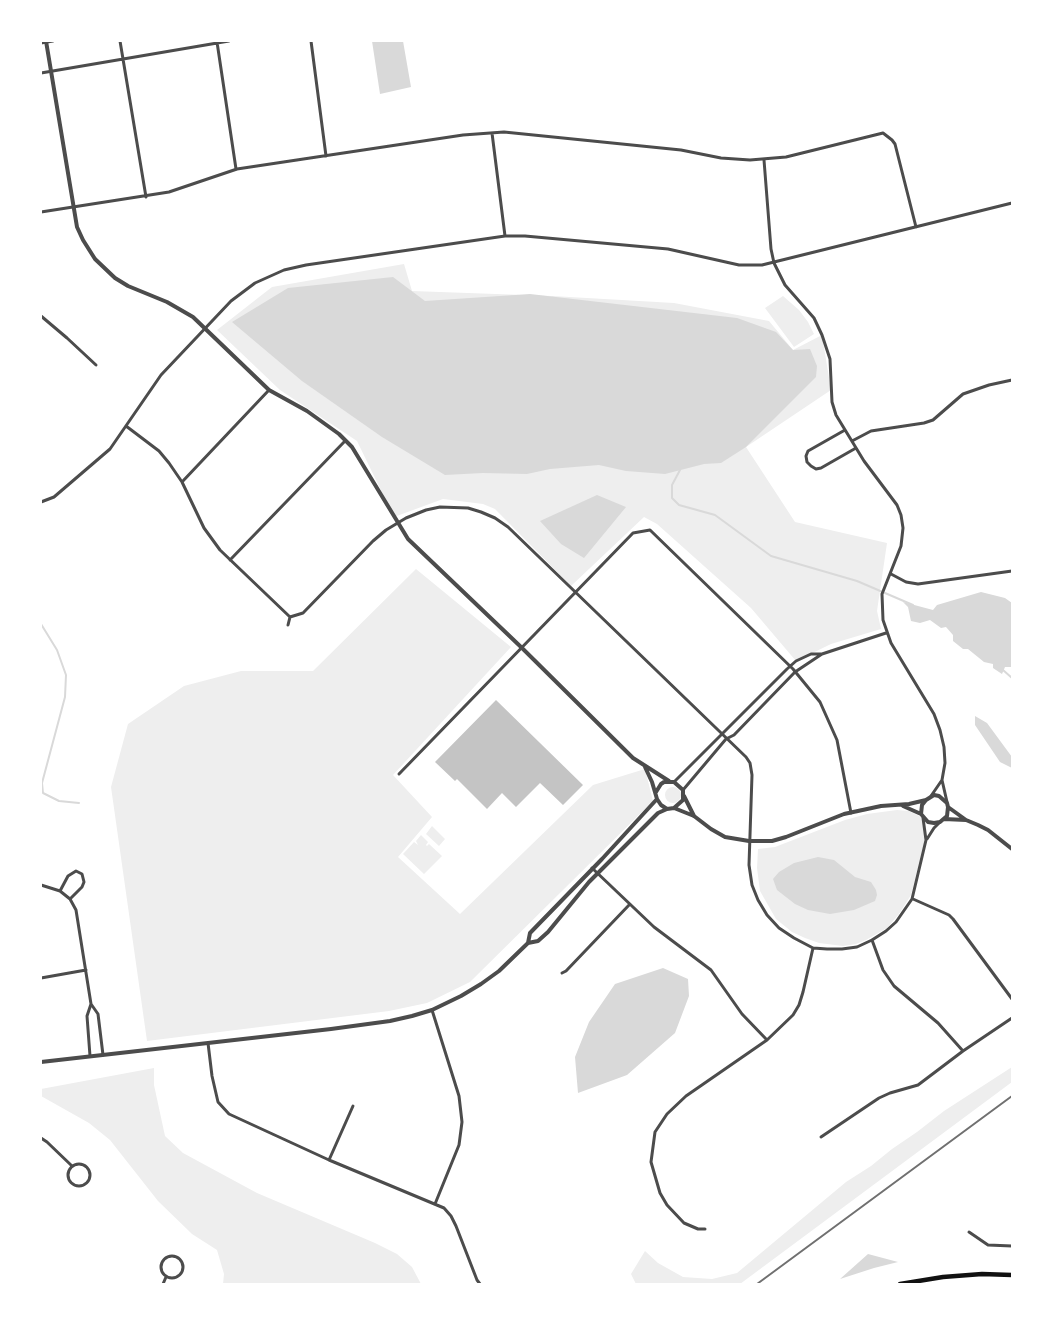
<!DOCTYPE html>
<html>
<head>
<meta charset="utf-8">
<style>
  body { margin:0 }
  #map { position:relative; width:1053px; height:1325px; overflow:hidden; background:#fff; font-family:"Asap Condensed",sans-serif }
  canvas { display:block }
  .frame { position:absolute; inset:0; border:42px solid #fff; pointer-events:none }
</style>
</head>
<body>
<div id="map">
<canvas width="1053" height="1325"></canvas>
<div class="frame"></div>
</div>
<script>
const c = document.querySelector('canvas').getContext('2d');
c.lineJoin = 'round';
function fill(path, color) { c.fillStyle = color; c.fill(path, 'evenodd'); }
const toPath = rows => new Path2D(rows.map(r => 'M' + r).join(''));
function trace(path, color, width, dash) { c.strokeStyle = color; c.lineWidth = width; c.lineCap = dash ? 'butt' : 'round'; c.setLineDash(dash || []); c.stroke(path); }
const green = toPath([
  [404,264,412,291,552,296,674,303,769,321,793,350,822,335,831,390,746,447,795,522,887,543,877,611,881,629,831,644,796,661,751,608,657,524,644,517,571,586,495,509,483,504,443,499,394,517,357,441,280,390,217,330,272,287],
  [783,296,799,310,808,322,814,334,794,347,765,308],
  [416,569,511,647,393,775,432,817,398,857,460,914,593,785,645,769,653,801,470,982,427,1003,389,1011,147,1041,111,787,128,724,184,686,241,671,313,671],
  '665 795a8 8 0 1 1 16 0a8 8 0 1 1-16 0Z',
  [897,810,909,811,921,817,925,839,911,895,899,914,887,928,866,940,856,944,843,946,819,943,805,938,792,932,776,919,760,891,757,868,758,849,775,847,845,820,867,814],
  [432,826,445,839,439,846,426,834],
  [421,835,428,842,426,845,427,846,429,844,442,856,424,874,403,854,414,842,418,845,416,841],
  [1012,1067,1012,1082,740,1284,636,1284,631,1274,645,1251,658,1263,683,1277,712,1279,737,1273,846,1182,871,1166,892,1149,917,1132,944,1111],
  [154,1068,154,1085,165,1136,183,1153,257,1193,375,1243,397,1254,412,1267,421,1284,223,1284,224,1274,217,1250,192,1234,158,1201,110,1140,89,1123,41,1096,41,1089]
]);
const water = toPath([
  [372,41,403,41,411,87,380,94],
  [393,277,425,301,530,294,737,318,776,332,793,350,810,349,817,366,816,377,746,447,721,463,704,464,665,474,626,471,599,465,550,469,527,474,483,473,445,475,382,437,302,381,232,322,288,288],
  [597,495,626,507,584,558,561,544,540,521],
  [981,592,1005,598,1012,603,1012,667,1005,667,1002,674,993,668,993,664,984,662,968,649,963,649,953,641,953,635,946,627,941,628,930,620,920,623,911,621,908,607,903,602,933,610,937,605],
  [975,716,987,723,1012,757,1012,768,1000,762,975,725],
  [818,857,834,860,855,877,871,882,876,890,877,895,875,901,854,910,830,914,808,910,795,904,777,890,773,879,779,872,794,863],
  [663,968,688,979,689,996,675,1033,627,1075,578,1093,575,1057,589,1022,615,984],
  [868,1254,898,1262,874,1268,840,1279]
]);
const stream = toPath([
  [680,470,672,485,672,498,679,505,715,515,771,556,857,581,913,605],
  [41,624,57,650,66,675,65,697,42,783,43,793,59,801,79,803],
  [1003,670,1012,678]
]);
const building = toPath([
  [496,700,583,785,563,805,540,783,516,807,502,793,487,809,457,779,455,781,435,762]
]);
const minor = toPath([
  [120,41,146,197],
  [311,41,326,156],
  [217,42,236,169],
  [41,43,53,41],
  [41,73,229,41],
  [492,133,505,236],
  [764,160,771,249,774,263,785,285,814,318,822,335,830,359,832,402,836,415,864,461,897,505,901,515,903,528,901,546,882,594,883,620,891,643,934,714,940,730,944,747,945,763,942,780,947,802],
  [41,212,169,192,237,169,463,135,504,132,681,150,721,158,750,160,786,157,883,133,892,140,895,144,916,227],
  [41,316,67,338,96,365],
  [126,426,159,451,169,463,182,482,204,528,220,550,290,617],
  [845,430,808,451,806,456,807,462,811,466,816,469,821,468,856,448],
  [852,441,871,431,924,423,933,420,963,394,989,385,1012,380],
  [182,482,269,390],
  [41,502,54,497,110,449,161,375,231,301,255,283,284,270,306,265,505,236,525,236,668,249,739,265,762,265,1012,203],
  [230,560,345,441],
  [891,574,906,582,918,584,1012,571],
  [290,617,303,613,373,541,386,530,406,518,426,510,440,507,468,508,481,512,495,518,508,527,746,757,750,763,752,775,749,865,752,885,758,900,767,915,779,928,794,938,813,948,827,949,842,949,857,947,872,940,886,931,896,922,912,899,926,840,923,818],
  [288,625,290,617],
  [399,774,633,533,650,530,793,669,820,702,837,740,851,813],
  [674,782,787,669,796,661,811,654,821,654],
  [683,790,726,739,734,735,795,672,822,654,886,633],
  [931,796,942,780],
  [927,839,934,828,939,823],
  [592,868,654,927,711,970,742,1014,767,1040],
  [41,885,60,891,70,899,76,910,91,1004,98,1014,103,1055],
  [60,891,68,876,76,871,82,874,84,882,82,887,70,899],
  [913,899,949,915,953,919,1012,999],
  [872,940,883,970,894,986,938,1023,963,1051],
  [562,973,566,971,630,904],
  [41,978,86,970],
  [432,1010,459,1096,462,1122,459,1145,435,1204],
  [208,1043,212,1076,218,1102,229,1114,329,1160,444,1208,451,1216,456,1226,477,1280,480,1284],
  [90,1056,87,1016,91,1004],
  [821,1137,879,1098,890,1093,918,1085,963,1051,1012,1018],
  [41,1138,47,1142,72,1166],
  [329,1160,353,1106],
  '68 1175a11 11 0 1 1 22 0a11 11 0 1 1-22 0Z',
  [705,1229,698,1229,684,1223,667,1205,660,1193,651,1162,655,1132,667,1114,686,1096,767,1040,793,1015,799,1005,803,992,813,948],
  [969,1232,988,1245,1012,1246],
  '161 1267a11 11 0 1 1 22 0a11 11 0 1 1-22 0Z',
  [163,1284,166,1277]
]);
const tertiary = toPath([
  [46,41,77,227,83,240,95,259,115,278,128,286,167,302,193,317,269,390,307,411,339,434,352,447,408,539,521,647,633,758,669,781],
  [645,767,652,782,657,799,661,805,667,809,674,808,683,800,683,790,674,782,664,782,661,784,656,792],
  [684,796,694,816],
  [903,806,921,814,928,822,934,823,940,822,947,816,948,807,947,803,939,796,934,795,926,800,922,805,921,814],
  [948,807,966,820],
  [674,808,694,816,711,829,725,837,749,841,772,841,786,837,844,814,881,806,909,804,926,800],
  [944,819,966,820,978,825,988,830,1012,849],
  [528,943,538,941,548,932,589,882,658,813,667,809],
  [528,943,530,933,602,859,657,799],
  [41,1062,331,1029,390,1021,412,1016,432,1010,461,996,481,984,499,971,528,943]
]);
const secondary = toPath([
  [900,1284,943,1277,982,1274,1012,1275]
]);
const rail = toPath([
  [757,1284,1012,1096]
]);
fill(green, '#eee');
fill(water, '#d9d9d9');
trace(stream, '#d9d9d9', 2);
fill(building, '#c4c4c4');
trace(minor, '#4c4c4c', 3);
trace(tertiary, '#4c4c4c', 4);
trace(secondary, '#111', 4.5);
trace(rail, '#707070', 2);
</script>
</body>
</html>
